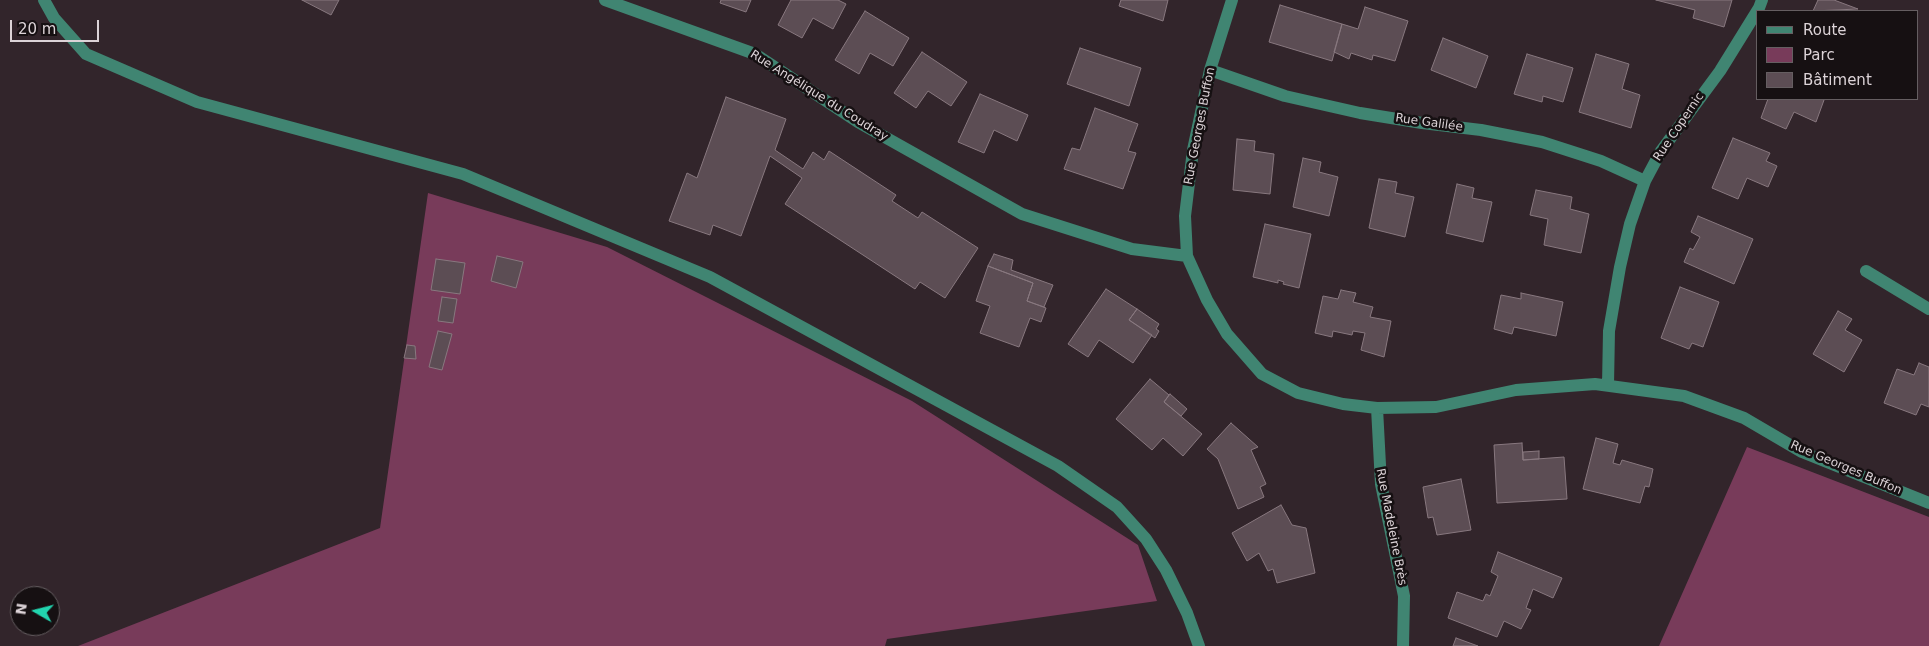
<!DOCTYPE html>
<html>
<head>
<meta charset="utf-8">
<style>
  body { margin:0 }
  #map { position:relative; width:1929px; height:646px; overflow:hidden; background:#32252b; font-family:"DejaVu Sans",sans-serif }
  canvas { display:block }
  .legend { position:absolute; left:1756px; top:10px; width:162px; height:90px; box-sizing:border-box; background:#161012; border:1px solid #655e61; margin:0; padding:6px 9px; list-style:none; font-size:15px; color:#dcd3d7 }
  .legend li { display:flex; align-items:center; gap:10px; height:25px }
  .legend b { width:25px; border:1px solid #655e61 }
  .north { position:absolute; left:10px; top:586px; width:50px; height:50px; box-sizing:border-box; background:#161012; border:1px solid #655e61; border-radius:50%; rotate:278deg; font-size:14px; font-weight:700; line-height:20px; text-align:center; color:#dcd3d7 }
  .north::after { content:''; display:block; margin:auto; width:18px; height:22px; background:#22d5af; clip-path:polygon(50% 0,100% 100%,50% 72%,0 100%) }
  .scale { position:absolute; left:10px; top:20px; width:89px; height:22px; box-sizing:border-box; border:2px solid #dcd3d7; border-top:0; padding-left:6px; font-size:15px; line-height:18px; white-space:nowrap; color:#dcd3d7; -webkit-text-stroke:4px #161012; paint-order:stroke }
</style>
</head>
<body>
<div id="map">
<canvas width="1929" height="646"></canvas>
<ul class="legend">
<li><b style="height:6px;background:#408572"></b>Route</li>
<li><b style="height:14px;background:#783b5a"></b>Parc</li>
<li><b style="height:14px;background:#5c4d54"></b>Bâtiment</li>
</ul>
<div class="north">N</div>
<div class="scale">20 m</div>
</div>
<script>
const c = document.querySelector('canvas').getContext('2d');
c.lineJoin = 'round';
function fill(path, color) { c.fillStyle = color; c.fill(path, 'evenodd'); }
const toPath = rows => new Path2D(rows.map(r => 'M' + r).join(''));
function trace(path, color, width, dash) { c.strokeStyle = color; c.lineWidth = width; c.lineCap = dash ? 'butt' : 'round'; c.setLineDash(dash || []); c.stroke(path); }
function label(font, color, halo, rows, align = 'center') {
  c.font = font + ' "DejaVu Sans",sans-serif'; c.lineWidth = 5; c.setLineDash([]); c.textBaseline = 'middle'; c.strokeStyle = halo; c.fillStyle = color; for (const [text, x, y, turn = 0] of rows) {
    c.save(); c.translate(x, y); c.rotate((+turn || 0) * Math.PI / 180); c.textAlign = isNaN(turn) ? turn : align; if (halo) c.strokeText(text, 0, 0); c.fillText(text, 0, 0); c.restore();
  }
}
const green = toPath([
  [428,193,607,247,912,401,1138,545,1157,601,887,639,885,646,78,646,380,528],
  [1747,447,1929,517,1929,646,1659,646]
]);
const building = toPath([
  [302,0,339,0,331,15,302,0],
  [721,0,751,0,746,12,720,3,721,0],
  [791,0,838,0,846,4,833,29,813,18,802,38,778,25,791,0],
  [1121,0,1168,0,1163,21,1119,6,1121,0],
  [1656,0,1732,0,1724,27,1693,18,1695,10,1656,0],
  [1818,0,1834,0,1858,9,1813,11,1818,0],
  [1280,5,1342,24,1332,61,1269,42,1280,5],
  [1365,7,1408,21,1395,61,1373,55,1372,60,1351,53,1349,59,1334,52,1342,24,1358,29,1365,7],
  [865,11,909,38,893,66,870,53,859,74,835,60,865,11],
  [1443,38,1488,56,1476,88,1431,70,1443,38],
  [1080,48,1141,68,1129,106,1067,84,1080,48],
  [922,52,967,82,951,106,928,91,916,108,894,93,922,52],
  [1527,54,1573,68,1563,102,1543,96,1542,102,1514,94,1527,54],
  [1596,54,1629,64,1622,89,1640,95,1631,128,1579,112,1596,54],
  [980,94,1028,115,1017,141,994,130,984,153,958,142,980,94],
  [726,97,786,119,775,150,803,169,813,152,824,160,829,151,896,195,892,201,918,218,922,212,978,248,945,298,920,282,915,289,785,204,802,178,770,156,741,236,713,225,710,235,669,221,687,173,697,178,726,97],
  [1768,99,1822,99,1824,100,1816,122,1794,112,1786,129,1761,118,1768,99],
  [1095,108,1138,124,1128,151,1136,153,1123,189,1064,169,1072,148,1080,150,1095,108],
  [1733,138,1770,153,1766,161,1777,166,1768,187,1747,178,1738,199,1712,188,1733,138],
  [1237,139,1255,141,1254,151,1274,154,1270,194,1233,190,1237,139],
  [1303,158,1321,162,1319,172,1338,177,1329,216,1293,207,1303,158],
  [1379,179,1397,182,1395,193,1414,197,1405,237,1369,228,1379,179],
  [1457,184,1474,188,1472,198,1492,202,1483,242,1446,233,1457,184],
  [1536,190,1572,197,1570,209,1589,214,1581,253,1544,245,1548,219,1530,215,1536,190],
  [1698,216,1753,239,1734,284,1684,262,1690,248,1693,250,1700,237,1691,232,1698,216],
  [1265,224,1311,234,1299,288,1283,284,1284,282,1278,280,1278,283,1253,277,1265,224],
  [994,254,1013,260,1011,270,1053,285,1044,307,1027,301,1033,283,988,266,994,254],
  [497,256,523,262,516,288,491,281,497,256],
  [436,259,465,263,460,294,431,290,436,259],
  [988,266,1033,283,1027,301,1046,308,1041,322,1030,318,1019,347,980,333,990,306,976,301,988,266],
  [1680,287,1719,302,1703,347,1692,343,1689,349,1661,338,1680,287],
  [1106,289,1137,309,1129,320,1152,335,1133,363,1099,340,1088,357,1068,344,1106,289],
  [1341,290,1356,293,1353,302,1373,307,1370,317,1391,321,1384,357,1361,350,1365,333,1353,331,1352,335,1333,331,1332,337,1315,333,1323,296,1338,299,1341,290],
  [1521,293,1563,302,1556,336,1514,327,1512,334,1494,329,1501,295,1521,299,1521,293],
  [442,297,457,299,453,323,438,321,442,297],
  [1137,309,1159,324,1156,329,1159,331,1155,338,1129,320,1137,309],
  [1838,311,1852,319,1845,330,1862,340,1844,372,1813,354,1838,311],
  [438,331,452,334,442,370,429,367,438,331],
  [407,345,415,346,416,359,404,358,407,345],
  [1919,363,1929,367,1929,407,1921,404,1916,415,1884,403,1897,369,1914,375,1919,363],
  [1150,379,1169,395,1164,402,1202,434,1183,456,1163,438,1152,450,1116,419,1150,379],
  [1170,394,1187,409,1181,416,1164,402,1170,394],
  [1231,423,1258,447,1251,450,1266,484,1260,487,1264,497,1238,509,1218,459,1207,449,1231,423],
  [1596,438,1618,444,1613,463,1620,465,1622,460,1653,469,1649,487,1645,486,1640,503,1583,489,1596,438],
  [1522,443,1523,460,1564,457,1567,499,1497,503,1494,445,1522,443],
  [1539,451,1539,459,1523,460,1523,452,1539,451],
  [1461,479,1471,530,1437,535,1433,517,1428,518,1423,487,1461,479],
  [1281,505,1292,525,1306,528,1315,573,1277,583,1273,569,1268,571,1259,553,1247,561,1232,533,1281,505],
  [1498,552,1562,578,1553,598,1533,589,1526,608,1531,610,1521,629,1504,621,1497,637,1448,618,1457,592,1483,601,1486,594,1490,596,1498,576,1491,572,1498,552],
  [1456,638,1478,646,1453,646,1456,638]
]);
const minor = toPath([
  [44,0,54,18,86,54,197,102,463,174,710,277,1058,466,1117,507,1146,539,1166,570,1187,613,1199,646],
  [605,0,755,54,858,122,1022,214,1132,249,1187,256],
  [1232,0,1210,70,1193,150,1185,216,1187,256,1207,300,1227,334,1262,374,1298,393,1343,404,1377,408,1436,407,1516,390,1595,384,1684,396,1744,418,1802,452,1929,503],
  [1210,70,1285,96,1360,113,1422,123,1481,130,1542,142,1601,161,1645,181],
  [1866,271,1929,309],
  [1608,385,1609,331,1620,267,1630,224,1645,181,1661,151,1720,71,1759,8,1762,0],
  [1377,408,1381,484,1404,596,1403,646]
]);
const streetNames = [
  ["Rue Angélique du Coudray",819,96,32],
  ["Rue Galilée",1429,123,8],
  ["Rue Georges Buffon",1200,126,-79],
  ["Rue Copernic",1679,127,-56],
  ["Rue Georges Buffon",1846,468,23],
  ["Rue Madeleine Brès",1391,527,79]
];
fill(green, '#783b5a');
fill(building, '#5c4d54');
trace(building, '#88787f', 1);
trace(minor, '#408572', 12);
label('12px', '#dcd3d7', '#161012', streetNames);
</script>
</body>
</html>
